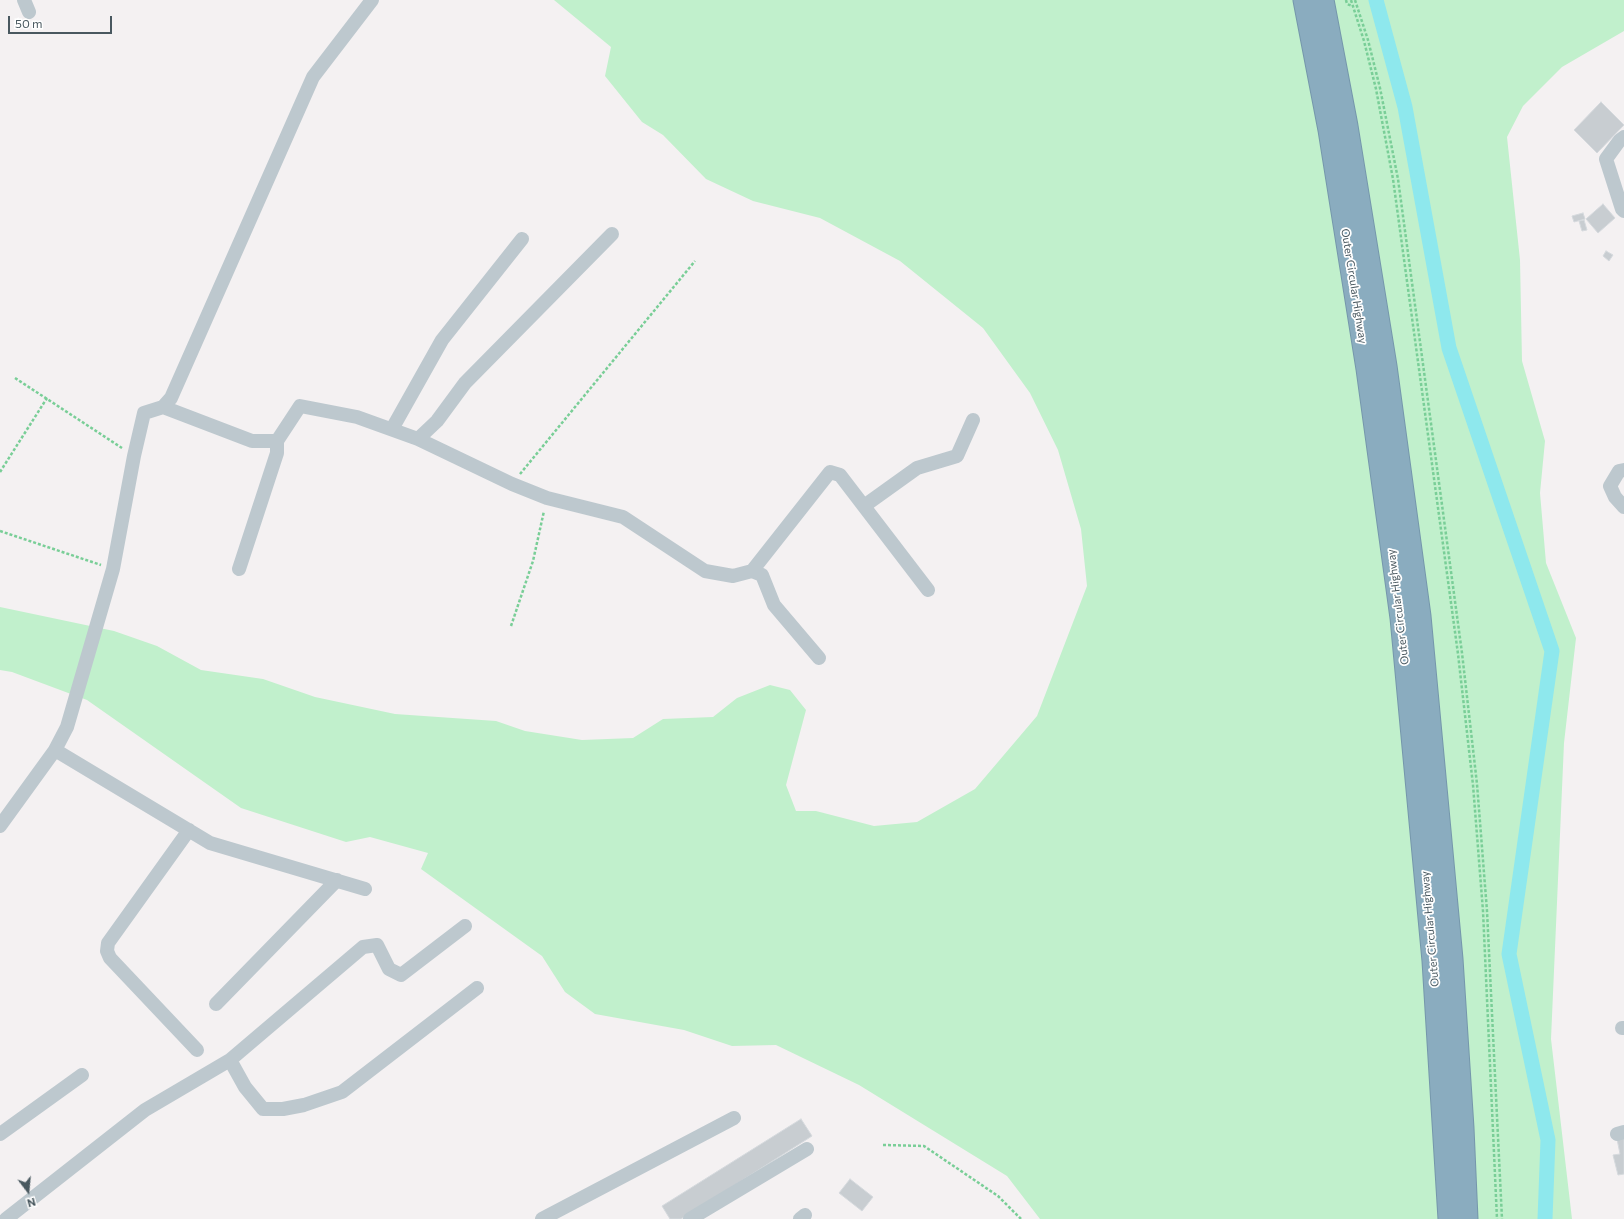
<!DOCTYPE html>
<html>
<head>
<meta charset="utf-8">
<style>
  body { margin:0 }
  #map { position:relative; width:1624px; height:1219px; overflow:hidden; background:#f4f1f2; font-family:Commissioner,sans-serif }
  canvas { display:block }
  .north { position:absolute; left:8px; top:1171px; width:40px; height:40px; -webkit-text-stroke:3px #fff; paint-order:stroke; rotate:164deg; font-size:11px; font-weight:700; line-height:16px; text-align:center; color:#49585f }
  .north::after { content:''; display:block; margin:auto; width:14px; height:18px; background:#49585f; clip-path:polygon(50% 0,100% 100%,50% 72%,0 100%) }
  .scale { position:absolute; left:8px; top:16px; width:104px; height:18px; box-sizing:border-box; border:2px solid #49585f; border-top:0; padding-left:5px; font-size:12px; line-height:14px; white-space:nowrap; color:#49585f; -webkit-text-stroke:3px #fff; paint-order:stroke }
</style>
</head>
<body>
<div id="map">
<canvas width="1624" height="1219"></canvas>
<div class="north">N</div>
<div class="scale">50 m</div>
</div>
<script>
const c = document.querySelector('canvas').getContext('2d');
c.lineJoin = 'round';
function fill(path, color) { c.fillStyle = color; c.fill(path, 'evenodd'); }
const toPath = rows => new Path2D(rows.map(r => 'M' + r).join(''));
function trace(path, color, width, dash) { c.strokeStyle = color; c.lineWidth = width; c.lineCap = dash ? 'butt' : 'round'; c.setLineDash(dash || []); c.stroke(path); }
function label(font, color, halo, rows, align = 'center') {
  c.font = font + ' Commissioner,sans-serif'; c.lineWidth = 3.5; c.setLineDash([]); c.textBaseline = 'middle'; c.strokeStyle = halo; c.fillStyle = color; for (const [text, x, y, turn = 0] of rows) {
    c.save(); c.translate(x, y); c.rotate((+turn || 0) * Math.PI / 180); c.textAlign = isNaN(turn) ? turn : align; if (halo) c.strokeText(text, 0, 0); c.fillText(text, 0, 0); c.restore();
  }
}
const green = toPath([
  [554,0,1624,0,1624,31,1562,67,1523,106,1507,137,1520,260,1522,361,1545,441,1540,493,1546,563,1576,638,1564,743,1551,1039,1572,1219,1040,1219,1007,1176,859,1085,776,1045,732,1046,684,1030,595,1014,565,992,542,956,421,869,428,853,370,837,346,842,241,808,87,700,12,672,0,670,0,607,114,631,157,646,201,670,263,679,315,697,395,714,496,721,525,731,582,740,633,738,663,719,713,717,737,698,770,685,790,690,806,710,786,785,796,811,816,811,874,826,917,822,975,789,1037,716,1087,586,1081,529,1058,450,1030,393,983,328,900,261,820,218,753,201,706,179,663,135,642,122,605,76,611,47]
]);
const canal = toPath([
  [1376,0,1405,107,1449,348,1552,651,1509,954,1548,1140,1545,1219]
]);
const building = toPath([
  [1601,102,1624,125,1597,153,1574,130,1601,102],
  [1603,204,1615,218,1598,233,1586,219,1603,204],
  [1583,213,1585,219,1574,222,1572,216,1583,213],
  [1584,220,1587,230,1582,231,1579,221,1584,220],
  [1606,251,1613,255,1609,261,1603,256,1606,251],
  [801,1119,812,1136,681,1219,670,1219,662,1206,801,1119],
  [1624,1137,1624,1174,1618,1175,1613,1155,1620,1154,1617,1139,1624,1137],
  [850,1179,873,1197,862,1211,839,1193,850,1179]
]);
const path = toPath([
  [1346,0,1347,4,1352,6],
  [1351,0,1364,41,1376,89,1393,179,1458,654,1473,785,1483,911,1497,1219],
  [1355,0,1368,40,1380,88,1398,179,1462,653,1477,784,1487,911,1502,1219],
  [15,378,122,448],
  [0,472,47,398],
  [520,474,695,261],
  [0,531,101,565],
  [511,626,533,561,544,511],
  [883,1145,924,1146,998,1196,1021,1219]
]);
const minor = toPath([
  [24,0,29,12],
  [1624,137,1620,140,1606,159,1622,209,1624,211],
  [163,407,252,441,277,441,300,406,357,417,418,439,512,484,547,498,623,517,705,571,733,576,752,571,762,575,774,605,819,658],
  [392,429,442,340,522,239],
  [418,439,437,421,465,383,612,234],
  [1624,470,1619,471,1610,486,1615,497,1624,507],
  [864,506,917,468,957,456,973,420],
  [239,569,277,453,277,441],
  [752,571,830,472,840,475,928,590],
  [55,750,210,843,365,889],
  [0,826,55,750,67,727,113,569,134,456,144,413,163,407,171,398,313,77,372,0],
  [189,830,108,943,107,951,110,958,197,1050],
  [216,1004,337,880],
  [1622,1028,1624,1028],
  [230,1060,245,1087,263,1109,283,1109,304,1105,342,1092,477,988],
  [0,1134,82,1075],
  [1617,1134,1624,1132],
  [6,1219,145,1110,230,1060,363,947,377,945,389,969,401,975,465,926],
  [542,1219,734,1118],
  [690,1219,807,1149],
  [800,1219,805,1215]
]);
const highway = toPath([
  [1304,0,1329,130,1367,369,1401,618,1433,961,1449,1219],
  [1323,0,1347,126,1386,366,1420,616,1452,959,1463,1128,1467,1219]
]);
const streetNames = [
  ["Outer Circular Highway",1354,286,81],
  ["Outer Circular Highway",1398,607,-97],
  ["Outer Circular Highway",1430,929,-95]
];
fill(green, '#c1f0cc');
trace(canal, '#8ee8ed', 15);
fill(building, '#c8cdd1');
trace(building, '#d5d9dd', 1);
trace(highway, '#7597ab', 23);
trace(path, '#79ce97', 2.5, [3, 2]);
trace(minor, '#bdc8ce', 14);
trace(highway, '#8aacbf', 21);
label('11px', '#49585f', '#fff', streetNames);
</script>
</body>
</html>
